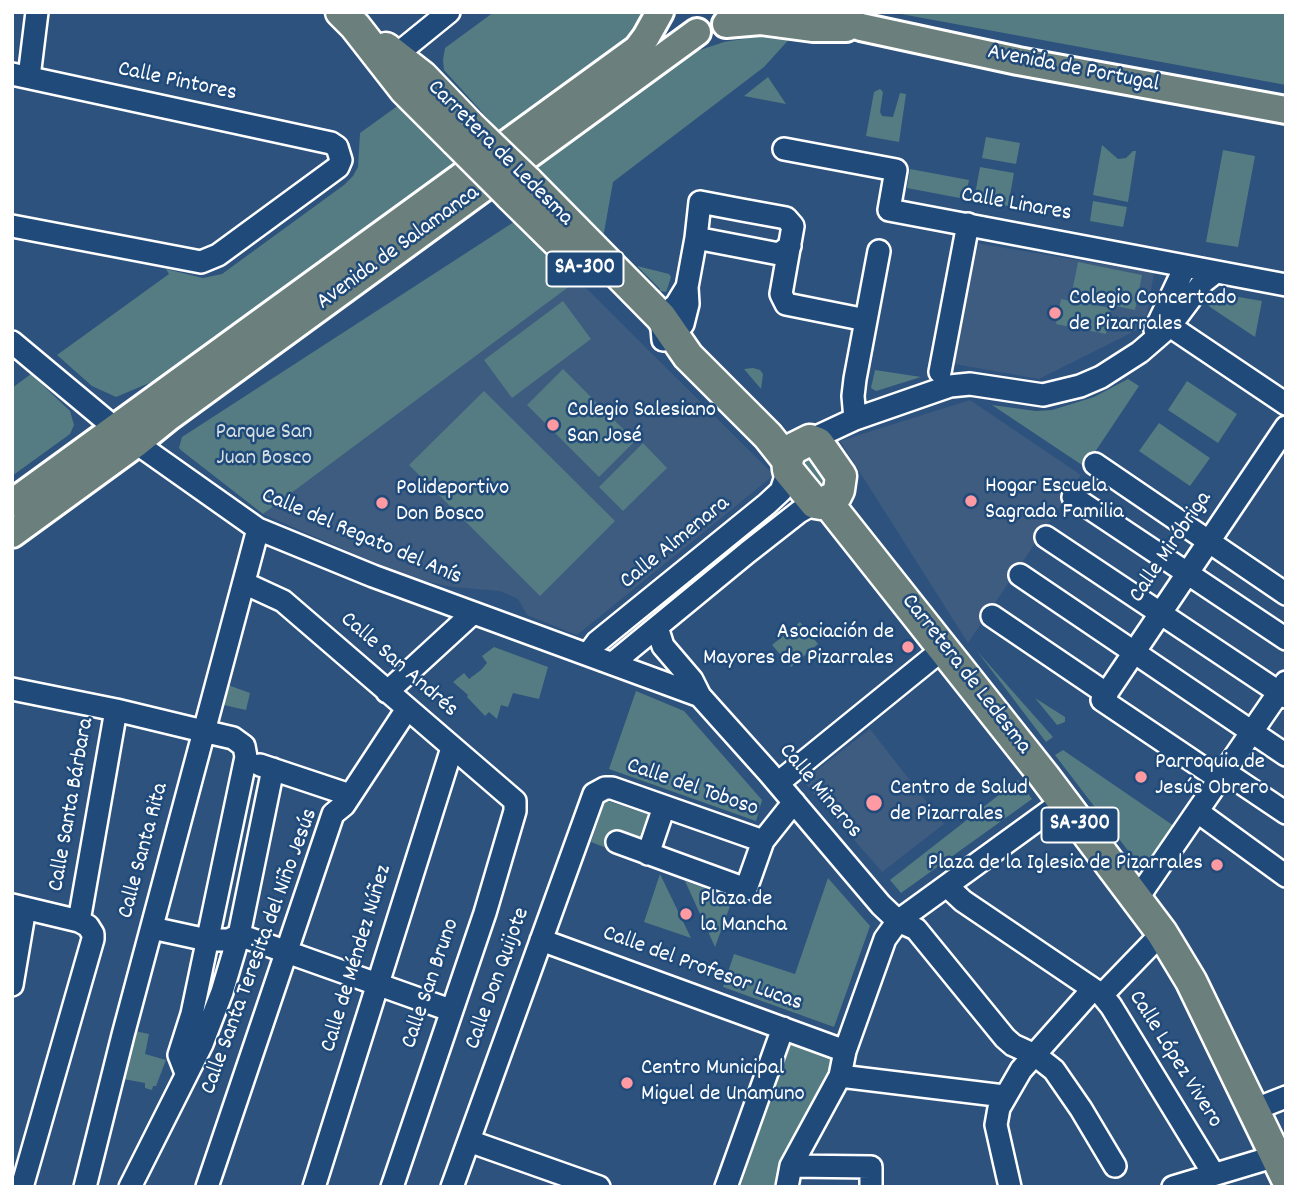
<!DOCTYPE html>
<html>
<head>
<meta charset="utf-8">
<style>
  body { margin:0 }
  #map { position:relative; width:1298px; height:1199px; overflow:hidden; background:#2d527d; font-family:Dekko,sans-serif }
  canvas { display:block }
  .frame { position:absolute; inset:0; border:14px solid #fff; pointer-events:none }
</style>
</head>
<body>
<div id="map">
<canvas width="1298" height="1199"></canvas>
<div class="frame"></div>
</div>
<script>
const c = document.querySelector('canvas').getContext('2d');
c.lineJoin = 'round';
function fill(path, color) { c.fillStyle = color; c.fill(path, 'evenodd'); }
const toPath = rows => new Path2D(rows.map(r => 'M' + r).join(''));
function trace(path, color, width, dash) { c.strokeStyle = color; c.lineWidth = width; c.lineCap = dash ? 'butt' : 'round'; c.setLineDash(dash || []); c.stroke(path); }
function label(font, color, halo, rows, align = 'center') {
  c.font = font + ' Dekko,sans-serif'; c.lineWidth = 5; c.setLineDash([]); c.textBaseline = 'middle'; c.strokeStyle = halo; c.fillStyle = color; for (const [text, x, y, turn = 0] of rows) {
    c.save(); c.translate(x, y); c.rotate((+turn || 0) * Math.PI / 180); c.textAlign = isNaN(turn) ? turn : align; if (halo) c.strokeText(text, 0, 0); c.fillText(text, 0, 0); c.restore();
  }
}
const built = toPath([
  [976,243,1154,273,1145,326,1039,379,954,364],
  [578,280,774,475,577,635,527,615,518,599,500,591,452,587,410,578,263,514],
  [970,400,1081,475,968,643,840,441],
  [870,729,944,824,882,872,803,781]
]);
const green = toPath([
  [494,12,642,12,638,26,626,39,499,131,444,70,443,60,445,48],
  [890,12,1286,12,1286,85,1053,42],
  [768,35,793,35,764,67,613,182,603,238,534,166,674,62,691,53,724,42],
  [768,77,786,104,744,96],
  [880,89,883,92,880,112,882,116,893,117,900,93,906,94,899,142,866,136,874,92],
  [403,102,455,164,166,376,116,397,92,386,57,355,169,274,166,269,203,278,222,274,344,185,353,176,358,167,360,133],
  [986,137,1020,143,1016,164,982,158],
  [1102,145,1118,159,1126,158,1133,151,1136,151,1128,202,1093,195],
  [1223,150,1255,156,1238,247,1206,242],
  [980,167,1014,173,1008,206,974,200],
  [910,169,969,180,965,199,907,188],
  [1093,201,1127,207,1123,227,1090,221],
  [517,220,578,280,263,514,182,451,179,448,182,437],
  [1078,262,1142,275,1135,310,1071,297],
  [637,266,669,274,671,277,666,292,659,291,660,289],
  [1215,293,1262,301,1255,337,1207,305],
  [1061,299,1111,308,1106,334,1056,324],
  [563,301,591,339,512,398,484,360],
  [753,368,760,370,763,374,761,389,744,369],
  [563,369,635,441,599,477,527,405],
  [875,370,921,377,876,391,871,388],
  [31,374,70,411,74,425,70,434,12,476,12,388],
  [1128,379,1139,386,1085,467,992,405,1036,411,1052,410,1094,397],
  [1187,381,1237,414,1218,443,1168,410],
  [484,391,615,521,540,596,409,465],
  [1159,423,1210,458,1190,486,1139,451],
  [643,443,667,468,623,511,599,487],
  [808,451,831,481,819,490,798,458],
  [800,622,818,644,791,667,772,645],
  [494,647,548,667,539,699,513,693,508,707,501,705,497,719,489,712,485,716,467,697,468,695,453,682,464,673,469,679,481,670,487,663,482,656],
  [977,651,1053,737,1046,742],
  [225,684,250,693,246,710,219,704],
  [636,691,684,711,762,800,756,821,609,769],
  [1035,698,1065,717,1065,722,1057,725],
  [1063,750,1174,826,1144,869,1142,869,1055,755],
  [1018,780,1032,799,901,893,890,880],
  [605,800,653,816,644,840,615,832,609,849,591,842],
  [660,874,691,938,644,922],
  [828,878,870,926,834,1027,723,987,734,954,795,974],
  [685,881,733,898,715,947],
  [130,1030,149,1034,145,1054,166,1060,156,1086,153,1086,152,1090,145,1088,145,1083,118,1078],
  [793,1042,826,1053,831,1060,833,1071,781,1187,740,1187,790,1045]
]);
const minor = toPath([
  [392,66,396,55,449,12],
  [12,74,331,143,337,147,341,160,338,167,218,255,201,262,12,226],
  [29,77,37,12],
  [784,149,896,170,889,210,1286,285],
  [696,238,779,254,790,246],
  [687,287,676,305,661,317,663,340,673,335,683,324,688,304,687,287,696,238,700,202,742,210,786,218,793,226,781,294,786,304,866,320],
  [1170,326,1286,404],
  [1155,330,1185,267],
  [12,342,115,428,258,529,373,576,700,696,769,773,881,905,898,921,916,929,1005,1038,1013,1045,1035,1055,1054,1070,1081,1109,1115,1166],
  [940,372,968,224],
  [855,419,853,396,855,379,879,251],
  [810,440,855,419,950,386,970,384,1043,395,1080,386,1101,377,1140,352,1170,326,1203,282,1216,272],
  [1095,464,1286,594],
  [1073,497,1286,639],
  [1046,537,1286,697],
  [1020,575,1286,755],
  [244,583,283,601,515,801,515,811,485,913,392,1187],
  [992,616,1107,694],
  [657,627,663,646,692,680,700,696],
  [588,654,597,642,767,504,781,491,788,470],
  [613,663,748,552,799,512,815,503],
  [12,689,116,710,203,731,233,738,244,746,246,757,192,1014,179,1055,186,1073],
  [387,692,473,613],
  [260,765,350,795],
  [1225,772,1286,813],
  [1221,780,1102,700,1286,427],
  [778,783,943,649],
  [1198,812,1286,876],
  [617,842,746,889,763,841,794,802],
  [648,854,664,807],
  [947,886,963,901,1102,995,1111,1006,1213,1173],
  [1137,899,1286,682],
  [12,905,79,921],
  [152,928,207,940,229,940,239,935,450,1010],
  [541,940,845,1051],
  [12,985,25,908],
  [1102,995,1162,933],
  [840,1076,1004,1096],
  [1253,1110,1286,1097],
  [469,1141,599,1187],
  [791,1166,871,1167,871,1187],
  [22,1187,93,939,93,934,88,926,79,921,116,710],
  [85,1187,123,1035,258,529],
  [130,1187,202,1044,222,992,239,935,273,769],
  [207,1187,333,814,344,805,407,709],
  [314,1187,452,748],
  [452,1187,594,794,605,788,612,788,763,841],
  [726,1187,783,1028],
  [787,1187,791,1166,840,1076,845,1051,885,939,898,921,1062,802],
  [1010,1187,996,1125,999,1108,1021,1070,1093,989],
  [1173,1187,1276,1156]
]);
const major = toPath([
  [820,12,861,27,1018,61,1286,110],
  [726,24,761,21,813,28,846,28],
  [12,503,637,49,646,37,660,12],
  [12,534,137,443,169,417,697,32]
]);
const highway = toPath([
  [341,12,355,26,405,90,456,141],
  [386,48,422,76,470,126],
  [527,181,661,317,688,356,768,436,787,460],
  [510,195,581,265],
  [810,440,818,443,841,476,839,490,836,496,821,504,815,503,788,470,787,460,792,449,810,440],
  [827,502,1044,776,1162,933,1191,981,1286,1177]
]);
const highwayBridge = toPath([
  [470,126,527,181],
  [456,141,510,195]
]);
const markers = [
  [1055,313,7,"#ff9aa2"],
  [553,425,7,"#ff9aa2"],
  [971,501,7,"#ff9aa2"],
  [382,503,7,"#ff9aa2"],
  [908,647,7,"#ff9aa2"],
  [1141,777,7,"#ff9aa2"],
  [874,803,9,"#ff9aa2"],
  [1217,865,7,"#ff9aa2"],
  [686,914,7,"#ff9aa2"],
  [627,1083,7,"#ff9aa2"]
];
const shields = [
  [585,269,77],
  [1080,825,77]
];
const shieldNames = [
  ["SA-300",585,269],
  ["SA-300",1080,825]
];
const streetNames = [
  ["Avenida de Portugal",1073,70,11],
  ["Calle Pintores",177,83,12],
  ["Carretera de Ledesma",499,154,45],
  ["Calle Linares",1016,206,10],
  ["Avenida de Salamanca",399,249,-36],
  ["Calle del Regato del Anís",361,538,23],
  ["Calle Almenara",676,544,-39],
  ["Calle Miróbriga",1172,548,-56],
  ["Calle San Andrés",398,666,41],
  ["Carretera de Ledesma",965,675,52],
  ["Calle del Toboso",692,789,19],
  ["Calle Mineros",819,792,50],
  ["Calle Santa Bárbara",73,805,-80],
  ["Calle Santa Rita",145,851,-75],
  ["Calle Santa Teresita del Niño Jesús",261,952,-70],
  ["Calle de Méndez Núñez",358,959,-73],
  ["Calle del Profesor Lucas",702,970,20],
  ["Calle Don Quijote",499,979,-70],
  ["Calle San Bruno",432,984,-71],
  ["Calle López Vivero",1174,1060,58]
];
const poiNames = [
  ["Colegio Concertado",1069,300],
  ["de Pizarrales",1069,326],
  ["Colegio Salesiano",567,412],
  ["San José",567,438],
  ["Hogar Escuela",985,488],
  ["Sagrada Familia",985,514],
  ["Polideportivo",396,490],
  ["Don Bosco",396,516],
  ["Asociación de",894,634,"right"],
  ["Mayores de Pizarrales",894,660,"right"],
  ["Parroquia de",1155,764],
  ["Jesús Obrero",1155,790],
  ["Centro de Salud",890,790],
  ["de Pizarrales",890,816],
  ["Plaza de la Iglesia de Pizarrales",1203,865,"right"],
  ["Plaza de",700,901],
  ["la Mancha",700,927],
  ["Centro Municipal",641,1070],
  ["Miguel de Unamuno",641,1096]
];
const parkNames = [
  ["Parque San",264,434],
  ["Juan Bosco",264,460]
];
fill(built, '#3e5b80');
fill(green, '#557c82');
trace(minor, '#fff', 26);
trace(major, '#fff', 32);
trace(highway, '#fff', 35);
trace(minor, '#1f4a7a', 21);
trace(major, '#6b7f7c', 26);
trace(highway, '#6b7f7c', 30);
trace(highwayBridge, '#fff', 35, []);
trace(highwayBridge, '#6b7f7c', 30);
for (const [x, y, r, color] of markers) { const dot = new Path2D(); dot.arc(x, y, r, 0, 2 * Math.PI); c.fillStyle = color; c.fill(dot); trace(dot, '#1f4a7a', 2.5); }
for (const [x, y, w] of shields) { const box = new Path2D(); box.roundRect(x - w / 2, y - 17.5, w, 35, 5); c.fillStyle = '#1f4a7a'; c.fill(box); trace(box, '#fff', 2); }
label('bold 21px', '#fff', null, shieldNames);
label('23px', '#fff', '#1f4a7a', streetNames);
label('23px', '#fff', '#1f4a7a', poiNames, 'left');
label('23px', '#d4dee0', '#1f4a7a', parkNames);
</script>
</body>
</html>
